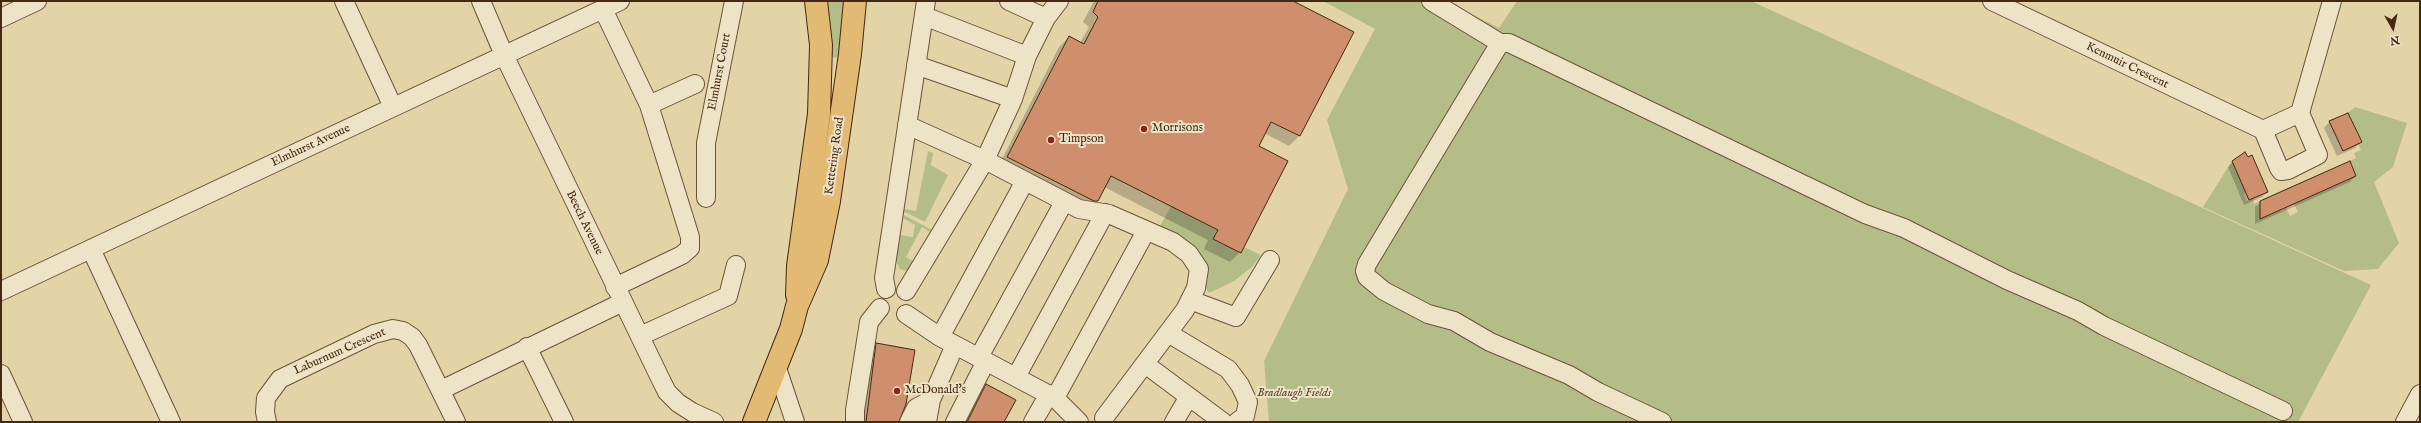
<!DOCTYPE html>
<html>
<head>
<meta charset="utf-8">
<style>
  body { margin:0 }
  #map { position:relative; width:2421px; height:423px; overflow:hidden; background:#e3d4a8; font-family:"IM FELL English",serif }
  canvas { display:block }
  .frame { position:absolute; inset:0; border:2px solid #442812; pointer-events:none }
  .north { position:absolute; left:2373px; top:8px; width:40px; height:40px; -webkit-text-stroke:3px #ede3c6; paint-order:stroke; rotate:171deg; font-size:11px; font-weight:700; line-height:16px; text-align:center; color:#442812 }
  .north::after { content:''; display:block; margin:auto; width:14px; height:18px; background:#442812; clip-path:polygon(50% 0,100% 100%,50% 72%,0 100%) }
</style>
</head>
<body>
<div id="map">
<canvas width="2421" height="423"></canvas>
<div class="frame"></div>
<div class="north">N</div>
</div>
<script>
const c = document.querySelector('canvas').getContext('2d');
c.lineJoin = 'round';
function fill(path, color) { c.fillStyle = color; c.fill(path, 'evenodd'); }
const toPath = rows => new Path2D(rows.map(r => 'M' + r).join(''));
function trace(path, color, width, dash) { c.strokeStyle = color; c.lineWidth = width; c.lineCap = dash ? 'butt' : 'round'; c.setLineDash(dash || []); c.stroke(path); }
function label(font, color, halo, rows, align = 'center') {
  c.font = font + ' "IM FELL English",serif'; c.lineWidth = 4; c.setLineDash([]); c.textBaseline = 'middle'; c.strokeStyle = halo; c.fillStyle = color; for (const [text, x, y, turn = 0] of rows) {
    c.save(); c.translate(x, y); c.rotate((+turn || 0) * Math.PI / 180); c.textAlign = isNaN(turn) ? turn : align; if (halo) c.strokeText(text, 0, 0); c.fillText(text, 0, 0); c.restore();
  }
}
const green = toPath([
  [828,1,846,1,841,58,831,57],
  [1323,1,1446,1,1499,28,1517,1,1751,1,2371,285,2298,422,1269,422,1264,361,1348,189,1327,120,1375,29],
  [2355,107,2407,123,2393,167,2374,182,2399,243,2378,269,2344,271,2203,207,2232,161,2246,193,2244,194,2246,201,2253,198,2254,204,2260,201,2260,219,2286,208,2290,216,2298,212,2294,204,2356,176,2350,161,2356,158,2354,153,2361,150,2358,144,2362,142,2348,113],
  [928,151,933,153,931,165,948,175,925,222,903,211,904,209,916,211],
  [1171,206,1218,230,1213,239,1240,253,1244,247,1261,255,1252,267,1234,281,1209,293,1159,228],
  [904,215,934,231,933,234,922,227,906,257,916,263,908,271,900,269,896,261,900,235,913,237,915,225,903,218]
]);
const shadow = toPath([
  [1094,1,1290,1,1352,33,1299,136,1289,146,1264,133,1257,146,1287,162,1240,252,1230,262,1204,249,1208,240,1104,187,1097,201,1087,211,998,167,1059,47,1069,37,1080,43,1089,27,1083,22],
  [2347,114,2361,142,2355,148,2337,156,2324,128,2329,122],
  [2233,162,2267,192,2262,197,2244,205,2228,167],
  [2355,176,2350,182,2255,224,2255,207,2261,202],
  [877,344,898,422,858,422,869,352],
  [986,386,1003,422,963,422,978,394]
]);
const building = toPath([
  [1098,1,1293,1,1354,32,1300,136,1271,122,1259,146,1288,161,1241,253,1213,239,1218,230,1111,176,1098,201,1094,201,1007,157,1069,36,1084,44,1098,17,1093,12,1098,1],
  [2348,113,2362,142,2343,151,2329,121,2348,113],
  [2245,152,2248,157,2252,155,2268,192,2249,200,2232,161,2245,152],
  [2350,161,2356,176,2260,219,2260,201,2350,161],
  [876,343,915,350,906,404,899,422,866,422,876,343],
  [986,384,1016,400,1004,422,967,422,986,384]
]);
const minor = toPath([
  [344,1,393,107],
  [481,1,504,55,661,380,667,392,678,403,692,412,714,422],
  [1009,1,1046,18],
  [1431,1,1500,43,1509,43,1865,214,1904,228,2007,280,2078,311,2104,326,2283,411],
  [1992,1,2263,130,2300,113,2332,1],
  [603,9,649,105,690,237,690,248,682,255,615,287],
  [924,16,1027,56],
  [1,18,37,1],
  [1500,43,1367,264,1365,271,1367,277,1384,291,1428,314,1454,321,1490,342,1569,375,1598,392,1662,422],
  [916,65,1013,99],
  [649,105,695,84],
  [907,125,985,160,1013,99,1027,56,1046,18,1059,1],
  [2263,130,2279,168,2281,171,2288,170,2318,155,2300,113],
  [706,198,706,143,734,1],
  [91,249,171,422],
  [886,289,884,278,926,1],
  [1,291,620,1],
  [906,291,985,160,1079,209,1109,214,1173,242,1189,254,1199,269,1196,288,1185,310,1104,418],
  [1190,300,1236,317,1270,260],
  [906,314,940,337,1055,398,1079,422],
  [1168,333,1228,369,1240,385,1248,402,1245,416,1237,422],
  [640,336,728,296,736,265],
  [940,337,1025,181],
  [527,347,564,422],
  [979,357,1064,202],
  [1145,364,1223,422],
  [776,365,795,422],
  [1,374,23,422],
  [1016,377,1105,213],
  [441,390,623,302],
  [1055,398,1146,231],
  [267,422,265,412,266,398,280,379,374,334,393,329,403,331,412,337,418,345,456,422],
  [855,422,855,410,869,322,880,308],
  [909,422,916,408,931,400,955,345],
  [927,422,931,400],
  [955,422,986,361],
  [1033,422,1049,394],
  [1174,422,1188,398],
  [2405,422,2420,394]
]);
const major = toPath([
  [797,295,798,266,819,114,821,45,816,1],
  [754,422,791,329,797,306,817,260,829,201,850,54,855,1]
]);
const markers = [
  [1144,129,4,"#8f2418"],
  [1051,140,4,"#8f2418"],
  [897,391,4,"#8f2418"]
];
const streetNames = [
  ["Kenmuir Crescent",2127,66,26],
  ["Elmhurst Court",720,72,-79],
  ["Elmhurst Avenue",311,146,-25],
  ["Kettering Road",835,156,-82],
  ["Beech Avenue",584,223,64],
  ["Laburnum Crescent",340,352,-24]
];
const poiNames = [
  ["Morrisons",1152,129],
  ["Timpson",1059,140],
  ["McDonald's",905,391]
];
const parkNames = [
  ["Bradlaugh Fields",1294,394]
];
fill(green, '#b4bd88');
fill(shadow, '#0003');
fill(building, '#cf8e6c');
trace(building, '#442812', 1);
trace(minor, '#6c5338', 20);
trace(major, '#442812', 24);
trace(minor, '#ede3c6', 18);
trace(major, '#e2ba74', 22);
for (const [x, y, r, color] of markers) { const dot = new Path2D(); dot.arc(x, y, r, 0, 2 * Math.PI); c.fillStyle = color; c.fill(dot); trace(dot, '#ede3c6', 1.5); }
label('12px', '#442812', '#ede3c6', streetNames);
label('12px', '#442812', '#ede3c6', poiNames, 'left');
label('italic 12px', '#5a462a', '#ede3c6', parkNames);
</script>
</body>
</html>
